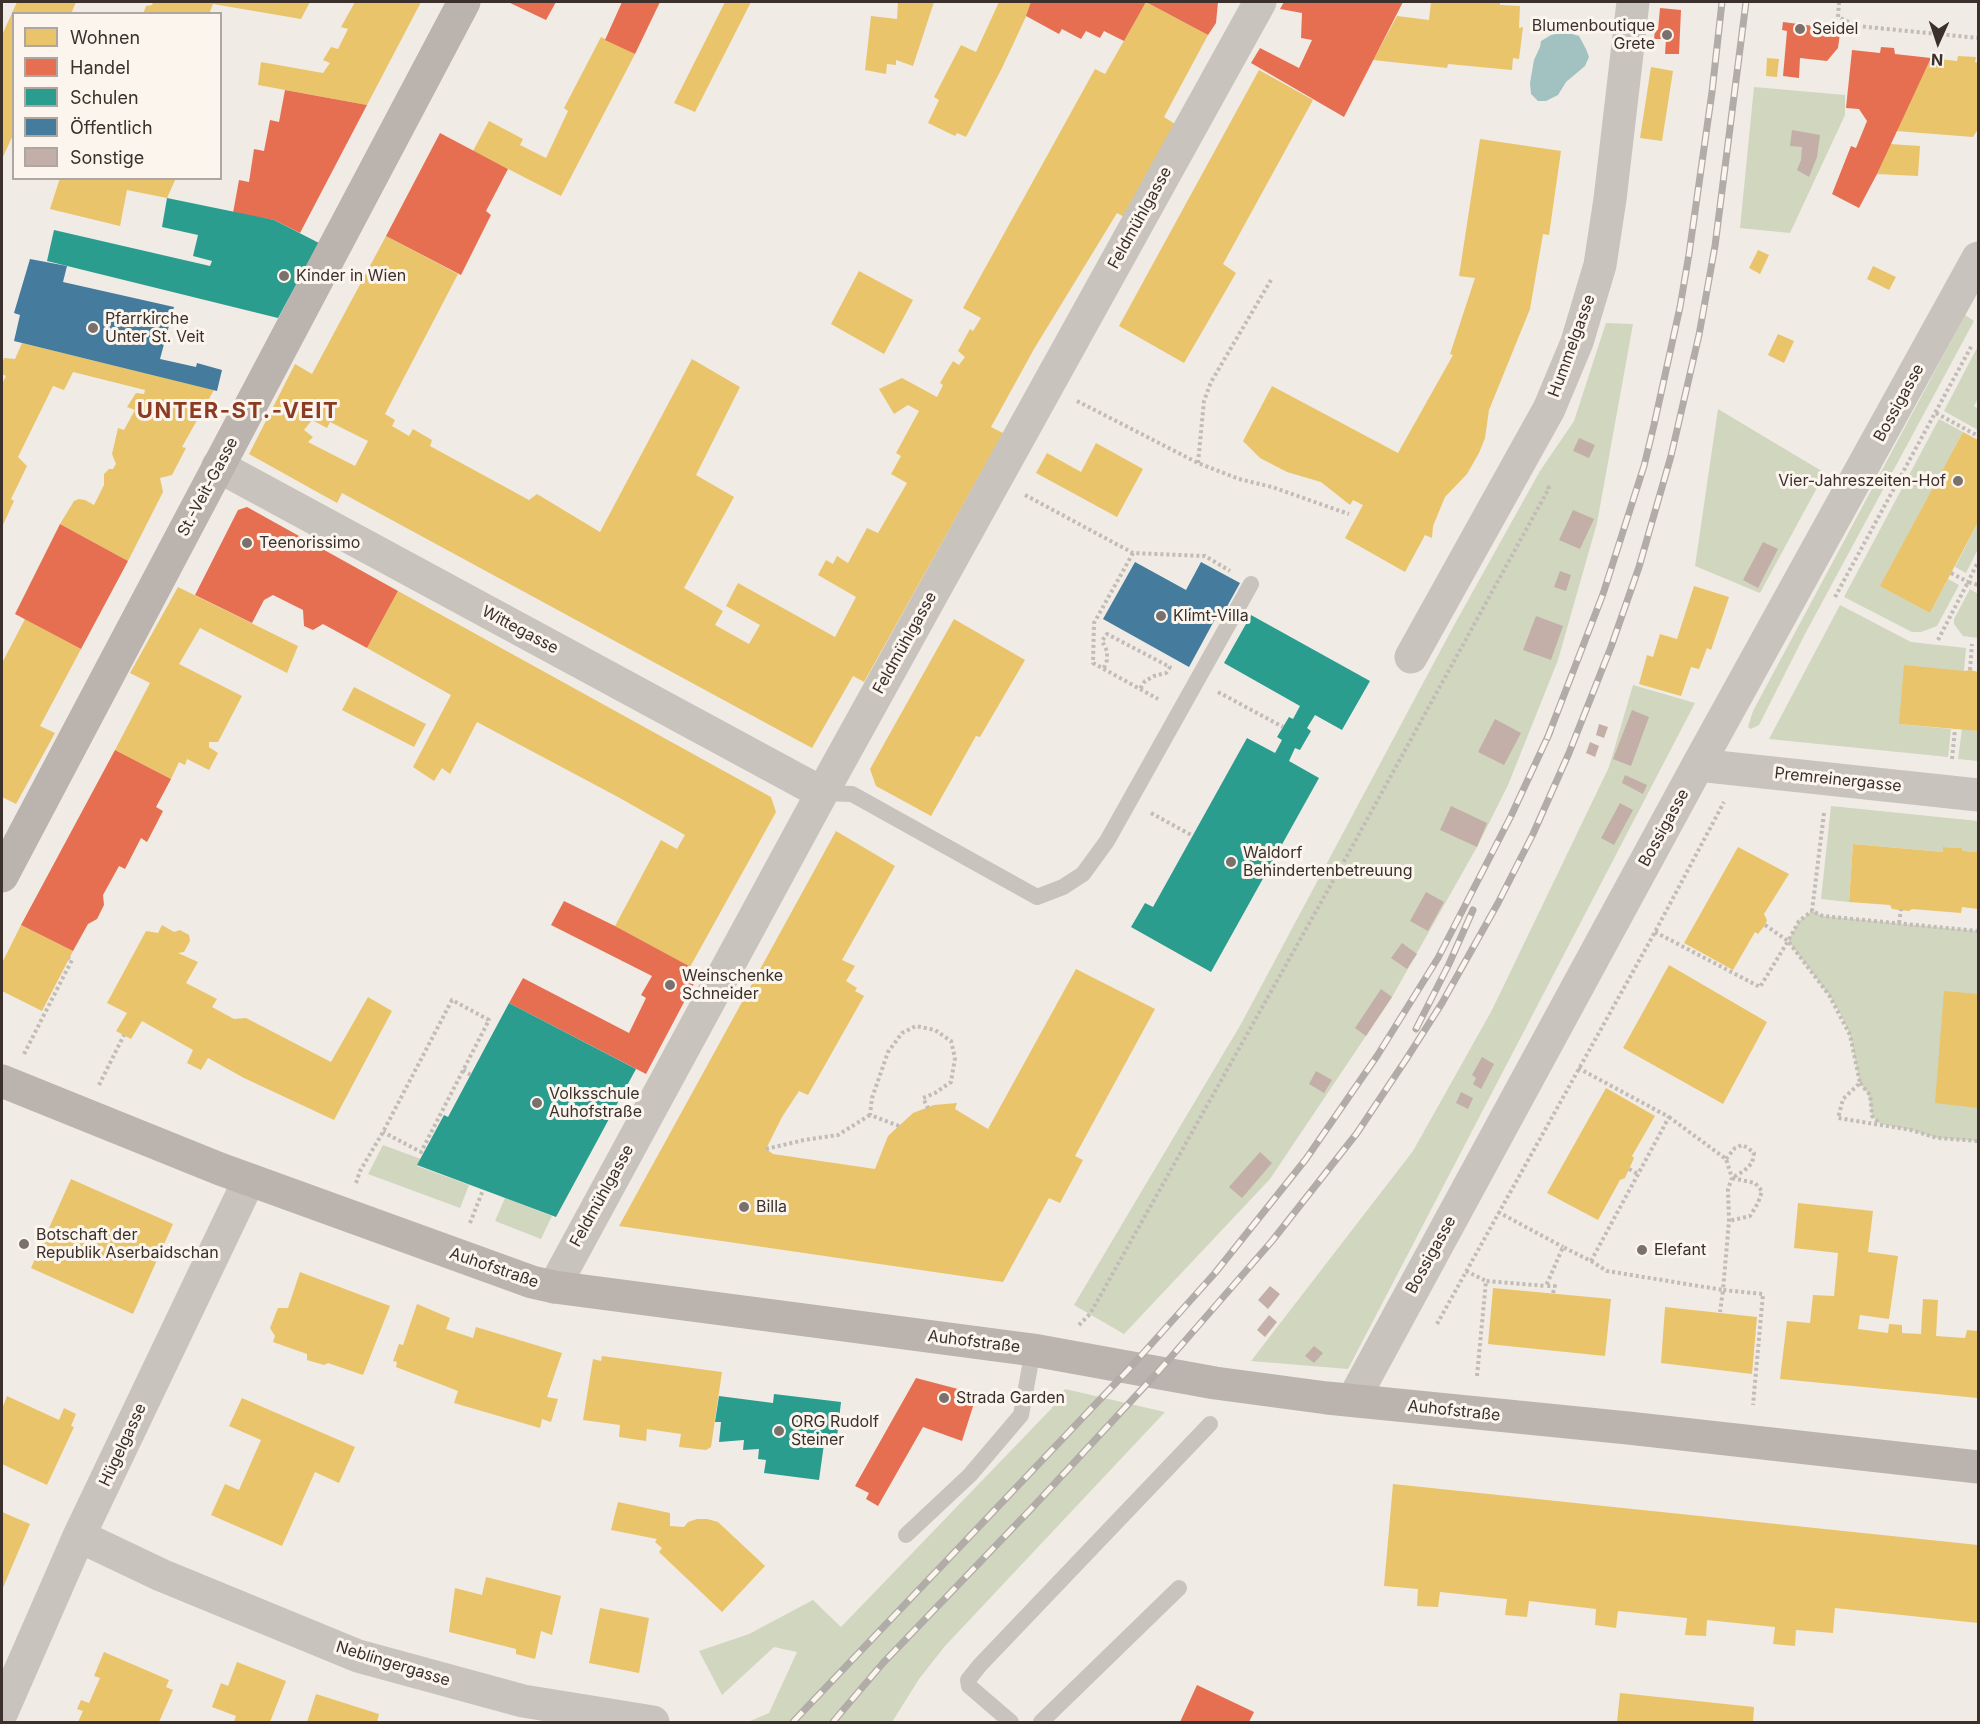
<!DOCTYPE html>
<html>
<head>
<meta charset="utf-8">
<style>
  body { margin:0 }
  #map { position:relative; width:1980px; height:1724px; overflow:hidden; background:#f0ebe5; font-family:Inter,sans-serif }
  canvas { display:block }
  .frame { position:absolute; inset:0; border:3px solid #3b302b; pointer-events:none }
  .legend { position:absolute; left:12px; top:12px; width:210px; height:168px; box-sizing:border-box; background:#fbf5ee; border:2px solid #aea6a0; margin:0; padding:8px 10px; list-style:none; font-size:18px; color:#3b302b }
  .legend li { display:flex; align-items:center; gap:12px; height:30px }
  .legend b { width:30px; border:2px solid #aea6a0 }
  .north { position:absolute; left:1908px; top:12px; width:60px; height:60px; -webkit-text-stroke:4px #fbf5ee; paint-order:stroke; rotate:183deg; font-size:16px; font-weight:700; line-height:24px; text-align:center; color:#3b302b }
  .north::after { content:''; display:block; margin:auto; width:21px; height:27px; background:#3b302b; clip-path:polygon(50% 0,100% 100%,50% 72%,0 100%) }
</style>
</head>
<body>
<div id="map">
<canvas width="1980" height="1724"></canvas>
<div class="frame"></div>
<ul class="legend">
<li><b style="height:16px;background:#e9c46a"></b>Wohnen</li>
<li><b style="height:16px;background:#e76f51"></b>Handel</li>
<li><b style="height:16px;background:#2a9d8f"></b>Schulen</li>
<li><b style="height:16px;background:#457b9d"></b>Öffentlich</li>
<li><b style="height:16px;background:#c3afa7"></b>Sonstige</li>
</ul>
<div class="north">N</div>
</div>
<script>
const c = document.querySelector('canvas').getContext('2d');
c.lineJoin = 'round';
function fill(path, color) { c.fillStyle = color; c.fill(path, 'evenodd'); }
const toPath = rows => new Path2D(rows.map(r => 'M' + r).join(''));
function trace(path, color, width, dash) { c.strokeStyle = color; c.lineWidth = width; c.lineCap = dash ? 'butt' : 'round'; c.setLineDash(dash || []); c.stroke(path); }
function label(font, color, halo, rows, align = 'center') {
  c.font = font + ' Inter,sans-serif'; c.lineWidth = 6; c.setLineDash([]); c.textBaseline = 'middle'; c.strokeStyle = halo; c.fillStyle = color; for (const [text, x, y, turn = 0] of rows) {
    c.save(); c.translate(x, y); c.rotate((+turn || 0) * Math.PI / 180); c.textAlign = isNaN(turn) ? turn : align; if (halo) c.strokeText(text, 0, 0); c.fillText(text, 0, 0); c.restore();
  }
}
const green = toPath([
  [1754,87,1845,95,1845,115,1790,233,1740,228],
  [1965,315,1974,321,1805,634,1759,725,1751,729,1748,727,1753,711],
  [1606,323,1633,324,1597,523,1558,660,1508,785,1477,847,1392,997,1270,1179,1124,1334,1074,1305,1241,1024,1452,629,1540,471,1574,421],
  [1978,346,1978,398,1974,406,1978,409,1978,430,1944,411],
  [1718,409,1825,473,1760,593,1695,566],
  [1939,419,1963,432,1881,586,1930,613,1948,579,1959,585,1937,626,1921,632,1912,632,1844,597],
  [1978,522,1978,549,1966,573,1955,567],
  [1970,589,1978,594,1978,638,1963,636,1954,624,1954,619],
  [1840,605,1911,642,1966,648,1964,671,1899,724,1951,729,1948,757,1769,739],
  [1633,685,1695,703,1348,1369,1251,1361,1413,1151,1492,1010,1609,767],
  [1962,729,1978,731,1978,761,1958,759],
  [1831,806,1978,821,1978,852,1963,851,1962,848,1944,847,1943,852,1853,844,1849,902,1821,899],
  [1812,911,1823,916,1978,931,1978,1141,1937,1138,1911,1130,1880,1124,1872,1116,1869,1095,1860,1083,1850,1035,1841,1015,1829,995,1788,941,1799,921],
  [383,1145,421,1159,417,1166,469,1185,460,1208,368,1174],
  [505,1198,552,1216,541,1239,495,1221],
  [1065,1389,1165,1412,945,1646,919,1679,892,1722,748,1722,769,1713,797,1652,774,1647,722,1695,699,1651,749,1634,813,1600,841,1627,1051,1409]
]);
const water = toPath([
  [1565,32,1579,36,1586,49,1589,57,1585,66,1566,82,1558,95,1546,101,1538,101,1531,94,1530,83,1534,60,1540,47,1541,41,1551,35]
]);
const homes = toPath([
  [17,2,76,2,71,14,14,14,14,133,2,159,2,35],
  [153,2,310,2,301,19,213,4,209,14,143,14,146,6,152,5],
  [355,2,421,2,367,105,258,85,261,62,323,73,330,63,323,60,331,47,338,49,348,29,341,27],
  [725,2,751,2,695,112,674,103],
  [898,2,934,2,913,66,896,60,896,65,887,64,886,74,865,70,871,16,897,19],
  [999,2,1031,2,1030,8,1002,68,966,137,957,133,955,136,928,123,939,100,934,97,961,45,976,52],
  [1146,2,1208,35,1164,117,1175,124,1126,218,1117,213,1034,349,991,427,1003,433,864,682,853,676,812,748,342,493,337,503,249,454,295,364,312,374,386,236,458,274,385,414,395,420,392,426,409,436,413,429,432,440,430,446,529,500,537,494,600,532,692,359,740,387,696,475,734,497,684,588,723,611,715,625,749,644,760,625,726,606,738,583,835,637,856,597,818,575,826,560,833,564,837,556,848,563,867,528,878,533,907,483,891,474,901,456,896,453,919,411,908,405,894,414,879,389,902,378,937,397,943,385,940,383,953,361,959,365,965,357,958,351,970,329,973,331,981,318,963,308,1095,69,1105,74],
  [312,420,327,428,330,422,368,441,355,466,308,442,313,437,304,430],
  [1431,2,1500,2,1500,5,1520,6,1519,28,1523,27,1519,59,1513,58,1512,70,1448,64,1447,68,1373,60,1397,16,1429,20],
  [601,37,635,54,561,196,473,151,489,121,523,139,520,145,546,158,568,111,564,108],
  [1958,56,1976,57,1975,62,1978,63,1978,129,1973,137,1896,131,1931,58,1957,61],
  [1767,58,1779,59,1777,77,1766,76],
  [1651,67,1673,71,1662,141,1640,138],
  [1259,70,1313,100,1223,264,1236,273,1184,363,1119,326],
  [1480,139,1561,151,1549,235,1543,234,1530,309,1489,410,1485,438,1479,453,1467,474,1445,497,1433,526,1432,538,1425,535,1405,572,1345,538,1363,505,1353,500,1350,505,1321,482,1287,472,1260,458,1243,441,1272,386,1398,453,1453,355,1450,354,1475,278,1459,276],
  [1890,144,1920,146,1918,176,1877,174],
  [60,178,133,179,176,178,167,198,127,190,120,226,50,209],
  [1758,250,1769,255,1760,274,1749,268],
  [1873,266,1896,277,1889,290,1867,279],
  [859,271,913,300,884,354,831,324],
  [1778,334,1794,341,1784,363,1768,355],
  [22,343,214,390,182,447,186,448,172,475,160,478,163,492,128,561,60,524,74,501,79,499,85,500,94,505,104,485,104,474,109,469,113,469,116,464,112,454,118,428,124,430,135,410,127,407,136,393,144,394,145,390,73,372,64,390,53,386,18,457,27,466,11,499,14,501,2,527,2,384,6,376,2,374,2,365,4,358,15,359],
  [1963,432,1978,440,1978,522,1930,613,1880,586],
  [1096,443,1143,469,1117,517,1036,473,1047,453,1081,472],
  [1694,586,1729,597,1711,650,1707,648,1699,669,1691,667,1681,696,1639,684,1647,655,1653,657,1660,634,1677,639],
  [178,587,298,646,287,673,200,628,179,664,242,696,218,742,209,742,209,747,218,753,209,770,187,759,185,765,179,762,171,779,115,750,150,683,130,673],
  [398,591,771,797,776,812,690,967,615,926,661,840,677,849,685,835,618,797,477,722,450,774,442,768,434,781,413,767,451,695,367,648],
  [25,619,81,649,40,726,55,733,16,804,2,797,2,663],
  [954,619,1025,660,980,737,976,736,931,816,876,786,870,769],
  [1904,665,1964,671,1970,670,1978,672,1978,731,1899,724],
  [354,687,426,724,414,747,342,710],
  [836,831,895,866,842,960,855,966,846,981,857,988,855,991,864,996,808,1095,799,1091,782,1117,766,1149,773,1154,875,1169,888,1136,913,1113,934,1105,957,1103,955,1109,988,1129,1076,969,1155,1009,1075,1156,1083,1160,1060,1203,1049,1198,1003,1282,619,1226],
  [1853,844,1943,852,1943,847,1962,848,1963,851,1978,852,1978,909,1962,907,1961,913,1912,909,1909,911,1892,909,1890,905,1849,902],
  [1738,847,1789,874,1764,914,1767,920,1765,925,1758,934,1755,932,1733,970,1684,943],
  [21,925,73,951,42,1011,2,991,2,963],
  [162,925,174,932,180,930,189,935,190,941,184,952,178,953,198,962,186,983,217,999,212,1007,234,1019,246,1018,331,1062,368,997,392,1011,334,1120,244,1078,208,1058,201,1070,187,1063,193,1050,142,1021,131,1039,116,1031,127,1013,107,1003,146,931,158,933],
  [1669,965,1767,1022,1723,1104,1623,1048],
  [1944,991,1978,994,1978,1108,1935,1103],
  [1606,1088,1655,1116,1632,1156,1634,1158,1625,1178,1620,1180,1598,1220,1547,1193],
  [71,1179,173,1224,133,1314,31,1268],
  [1798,1203,1873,1211,1868,1252,1898,1256,1889,1319,1860,1315,1858,1329,1888,1333,1889,1324,1902,1325,1902,1333,1921,1334,1923,1299,1938,1300,1936,1336,1965,1338,1967,1330,1978,1331,1978,1398,1780,1379,1787,1321,1810,1323,1813,1295,1834,1296,1838,1253,1794,1248],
  [300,1272,390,1306,363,1375,328,1363,324,1365,307,1360,307,1354,273,1342,275,1336,270,1328,278,1308,288,1308],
  [1493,1288,1611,1299,1605,1356,1488,1344],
  [417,1304,450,1318,446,1329,473,1338,476,1327,562,1353,547,1397,558,1399,551,1422,542,1419,540,1428,454,1403,458,1391,396,1367,397,1362,393,1361,399,1344,403,1345],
  [1665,1307,1757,1317,1752,1374,1661,1363],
  [602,1356,722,1372,711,1447,706,1450,679,1447,681,1434,647,1429,646,1441,619,1437,620,1425,583,1420,593,1359,601,1361],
  [7,1396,59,1420,64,1408,76,1414,71,1426,74,1427,47,1485,2,1464,2,1409],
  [242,1398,355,1447,339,1483,315,1472,282,1546,211,1515,225,1484,239,1490,261,1440,229,1426],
  [1393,1484,1978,1545,1978,1623,1835,1608,1833,1633,1796,1630,1795,1646,1773,1644,1775,1627,1707,1620,1706,1636,1685,1635,1687,1618,1618,1611,1616,1628,1595,1625,1596,1609,1529,1601,1527,1617,1505,1615,1507,1599,1440,1592,1438,1607,1417,1606,1418,1589,1384,1586],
  [618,1502,670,1513,670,1526,684,1527,688,1522,697,1519,707,1519,718,1522,765,1566,722,1612,659,1552,662,1548,655,1542,657,1539,611,1530],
  [2,1512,30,1524,2,1590],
  [486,1577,561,1596,552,1635,541,1631,535,1659,516,1654,516,1649,449,1632,455,1588,482,1595],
  [600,1608,649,1618,639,1673,589,1663],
  [104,1652,169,1680,166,1687,173,1690,159,1722,78,1722,83,1711,77,1709,81,1700,89,1703,100,1678,94,1676],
  [237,1662,286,1681,270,1722,234,1722,236,1716,212,1707,221,1683,228,1686],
  [1620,1693,1754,1707,1753,1722,1617,1722],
  [316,1694,379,1714,377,1722,307,1722]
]);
const shops = toPath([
  [508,2,556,2,546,20],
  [622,2,660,2,635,54,605,40],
  [1031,2,1218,2,1216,23,1208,35,1146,2,1124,41,1104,31,1100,38,1086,31,1081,39,1062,29,1059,34,1026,16],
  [1284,2,1403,2,1344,117,1251,63,1260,48,1299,68,1312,40,1301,38,1302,13,1280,9],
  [1660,8,1681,10,1679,54,1665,54,1666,39,1654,39,1655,30,1658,30],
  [1783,22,1814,26,1814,32,1840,33,1838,48,1827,61,1800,58,1799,78,1783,76,1787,31,1782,30],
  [1881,47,1894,48,1895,54,1931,58,1877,174,1859,208,1832,194,1851,146,1856,148,1867,121,1859,109,1846,108,1852,50,1880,53],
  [285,90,367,105,300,233,274,220,233,213,239,180,249,182,254,149,264,151,270,120,279,122],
  [440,133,508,169,486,211,491,215,461,275,386,236],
  [247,507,398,591,367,648,323,624,313,630,304,626,303,610,273,595,264,600,252,623,195,595,238,510],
  [60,524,128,561,81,649,15,614],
  [115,750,171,779,156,807,163,811,147,842,141,838,125,869,119,866,103,895,104,905,97,919,88,924,73,951,21,925],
  [564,901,615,926,700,972,646,1074,509,1003,523,978,629,1033,646,998,641,995,652,976,551,925],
  [916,1378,977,1394,962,1441,923,1427,878,1506,866,1499,869,1493,855,1486],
  [1197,1685,1254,1712,1249,1722,1180,1722]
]);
const schools = toPath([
  [167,198,274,220,319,243,278,318,47,261,54,230,210,266,212,261,193,256,198,235,162,227],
  [1251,615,1370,681,1342,730,1315,715,1307,728,1311,731,1300,750,1295,748,1289,761,1319,778,1211,972,1131,927,1145,903,1153,907,1247,738,1275,753,1282,740,1277,737,1289,717,1293,719,1300,706,1224,663],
  [509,1003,636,1069,556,1217,417,1165,444,1115,448,1117],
  [774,1394,841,1402,836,1446,824,1444,819,1480,764,1473,766,1460,758,1459,759,1449,743,1450,744,1440,719,1442,721,1422,715,1422,719,1396,773,1403]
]);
const public = toPath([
  [30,259,67,266,63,282,174,307,160,359,196,367,197,363,222,370,217,391,14,341,20,315,14,313],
  [1135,562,1186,590,1201,562,1240,583,1224,612,1220,610,1189,667,1103,619]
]);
const building = toPath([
  [1792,130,1820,135,1817,157,1809,177,1797,170,1801,160,1802,147,1790,146],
  [1579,438,1595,445,1589,458,1573,451],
  [1573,510,1594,519,1580,549,1559,540],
  [1763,542,1778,549,1758,588,1743,580],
  [1560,571,1571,575,1566,591,1554,587],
  [1536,616,1563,626,1551,660,1523,650],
  [1632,710,1649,717,1631,766,1613,759],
  [1495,719,1521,733,1504,765,1478,752],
  [1599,724,1608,727,1604,738,1596,735],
  [1590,742,1599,746,1595,757,1586,753],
  [1625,775,1647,785,1643,794,1622,783],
  [1620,803,1633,810,1614,845,1601,838],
  [1451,806,1487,823,1477,847,1440,830],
  [1426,892,1444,902,1428,931,1410,921],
  [1402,943,1417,954,1407,969,1391,958],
  [1381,989,1392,997,1366,1036,1355,1028],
  [1482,1057,1494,1064,1481,1089,1473,1084,1476,1078,1472,1075],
  [1316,1071,1332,1080,1324,1093,1309,1084],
  [1461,1092,1473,1098,1468,1109,1456,1103],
  [1260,1152,1272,1163,1242,1198,1229,1187],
  [1270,1286,1280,1294,1268,1309,1258,1300],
  [1269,1315,1277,1322,1265,1337,1257,1330],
  [1314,1346,1323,1353,1314,1363,1305,1356]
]);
const path = toPath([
  [1839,2,1838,17,1857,26,1978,38],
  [1077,401,1198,463,1239,479,1272,487,1349,514],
  [1936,413,1978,436],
  [1198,463,1204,401,1211,382,1271,280],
  [1025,495,1133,553,1205,556,1230,571],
  [1133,553,1094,623,1093,663,1158,699],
  [1951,573,1968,582,1978,562],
  [1835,597,1972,345],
  [1938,640,1968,582,1978,585],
  [1104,668,1107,660,1107,651,1102,641,1107,634,1170,667,1166,673,1154,676,1145,681,1140,689],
  [1970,670,1972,644],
  [1218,692,1283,727],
  [1952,759,1955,729],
  [1151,813,1193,836],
  [1824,813,1812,911,1823,916,1978,931],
  [1899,923,1901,909],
  [1765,925,1788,941,1799,921,1812,911],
  [1655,932,1760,987,1788,941,1829,995,1850,1035,1860,1083,1843,1099,1838,1118,1911,1130,1937,1138,1978,1141],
  [24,1054,72,960,69,958],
  [463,1070,471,1075],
  [1860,1083,1870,1095,1872,1116,1880,1124],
  [99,1085,124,1035],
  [1669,1117,1726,1159,1732,1178,1728,1189,1729,1221,1723,1290,1763,1294,1753,1405],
  [899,1126,870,1115,872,1098,888,1052,902,1033,916,1026,935,1030,951,1041,955,1058,951,1082,935,1093,923,1098,928,1108],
  [766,1149,804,1140,838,1135,870,1115],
  [1726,1159,1735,1148,1742,1145,1748,1148,1754,1153,1752,1163,1744,1171,1732,1178,1755,1183,1762,1191,1758,1203,1750,1216,1729,1221],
  [1629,1169,1638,1174],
  [356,1183,360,1171,383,1132,452,1000,489,1020,421,1152,383,1132],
  [1498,1212,1563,1247],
  [470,1223,483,1190],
  [1591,1261,1607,1271,1723,1290,1720,1312],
  [1466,1271,1486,1281],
  [1553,1293,1555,1286,1546,1286,1563,1247,1591,1261,1669,1117,1578,1068],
  [1437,1324,1655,932,1724,802],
  [1079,1325,1090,1314,1342,865,1549,488,1546,486],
  [1477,1376,1486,1281,1546,1286]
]);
const lane = toPath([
  [822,793,852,794,1037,897,1063,887,1083,874,1107,841,1251,584],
  [906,1535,970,1475,1021,1415,1033,1350],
  [1011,1722,969,1686,968,1680,980,1665,1210,1424],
  [1041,1722,1179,1588]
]);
const street = toPath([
  [218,466,822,793],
  [1411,657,1549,409,1577,342,1600,265,1610,199,1633,2],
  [1698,765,1978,795],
  [554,1287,822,793,1260,2],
  [1353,1400,1698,765,1978,258],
  [79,1536,161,1575,358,1656,523,1701,653,1722],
  [2,1712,79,1536,249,1180]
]);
const secondary = toPath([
  [2,876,464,2],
  [2,1081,220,1169,532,1282,554,1287,1033,1350,1215,1383,1327,1398,1628,1428,1978,1467]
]);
const rail = toPath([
  [1547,739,1603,594,1644,466,1654,425,1680,307,1689,254,1712,92,1722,2],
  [1416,1029,1449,964,1473,910],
  [793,1722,1129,1369,1215,1273,1306,1159,1377,1056,1438,958,1511,816,1550,732],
  [833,1722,883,1663,1032,1508,1157,1373,1272,1241,1357,1133,1407,1058,1442,1003,1498,903,1533,834,1569,753,1611,647,1639,567,1671,456,1699,335,1715,246,1746,2]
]);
const markers = [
  [1800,29,6,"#7a716c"],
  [1667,35,6,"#7a716c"],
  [284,276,6,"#7a716c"],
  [93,328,6,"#7a716c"],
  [1958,481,6,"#7a716c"],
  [247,543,6,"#7a716c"],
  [1161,616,6,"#7a716c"],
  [1231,862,6,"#7a716c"],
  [670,985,6,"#7a716c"],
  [537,1103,6,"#7a716c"],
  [744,1207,6,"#7a716c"],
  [24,1244,6,"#7a716c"],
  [1642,1250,6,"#7a716c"],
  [944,1398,6,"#7a716c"],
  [779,1431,6,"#7a716c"]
];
const poiNames = [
  ["Blumenboutique",1655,26,"right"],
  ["Grete",1655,44,"right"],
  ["Seidel",1812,29],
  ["Kinder in Wien",296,276],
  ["Pfarrkirche",105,319],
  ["Unter St. Veit",105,337],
  ["Vier-Jahreszeiten-Hof",1946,481,"right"],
  ["Teenorissimo",259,543],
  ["Klimt-Villa",1173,616],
  ["Waldorf",1243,853],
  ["Behindertenbetreuung",1243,871],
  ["Weinschenke",682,976],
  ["Schneider",682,994],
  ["Volksschule",549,1094],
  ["Auhofstraße",549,1112],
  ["Billa",756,1207],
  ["Botschaft der",36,1235],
  ["Republik Aserbaidschan",36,1253],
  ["Elefant",1654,1250],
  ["Strada Garden",956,1398],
  ["ORG Rudolf",791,1422],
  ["Steiner",791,1440]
];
const streetNames = [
  ["Feldmühlgasse",1140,218,-61],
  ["Hummelgasse",1572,346,-70],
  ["Bossigasse",1899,403,-61],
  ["St.-Veit-Gasse",208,487,-62],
  ["Wittegasse",520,630,28],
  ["Feldmühlgasse",905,643,-61],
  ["Premreinergasse",1838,780,6],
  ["Bossigasse",1664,828,-61],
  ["Feldmühlgasse",602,1196,-61],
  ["Bossigasse",1431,1255,-61],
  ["Auhofstraße",494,1268,19],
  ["Auhofstraße",974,1342,7],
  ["Auhofstraße",1454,1411,6],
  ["Hügelgasse",123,1445,-65],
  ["Neblingergasse",393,1664,17]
];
const districtNames = [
  ["UNTER-ST.-VEIT",238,411]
];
fill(green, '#d1d6bf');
fill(water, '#a1c2c1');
fill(homes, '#e9c46a');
fill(shops, '#e76f51');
fill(schools, '#2a9d8f');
fill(public, '#457b9d');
fill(building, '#c3afa7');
trace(path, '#c2bbb6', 4, [3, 3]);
trace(lane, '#c9c3be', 16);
trace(street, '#c9c3be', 33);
trace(secondary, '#bab3ae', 33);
trace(rail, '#b1aca8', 7);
trace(rail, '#fbf5ee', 4.5, [14]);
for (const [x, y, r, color] of markers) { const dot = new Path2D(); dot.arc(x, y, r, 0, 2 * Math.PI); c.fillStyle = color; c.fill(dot); trace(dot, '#fbf5ee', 2); }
label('16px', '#3b302b', '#fbf5ee', poiNames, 'left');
label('16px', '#3b302b', '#fbf5ee', streetNames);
c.letterSpacing = '1.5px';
label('bold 22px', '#8c3b22', '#fbf5ee', districtNames);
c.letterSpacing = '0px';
</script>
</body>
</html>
